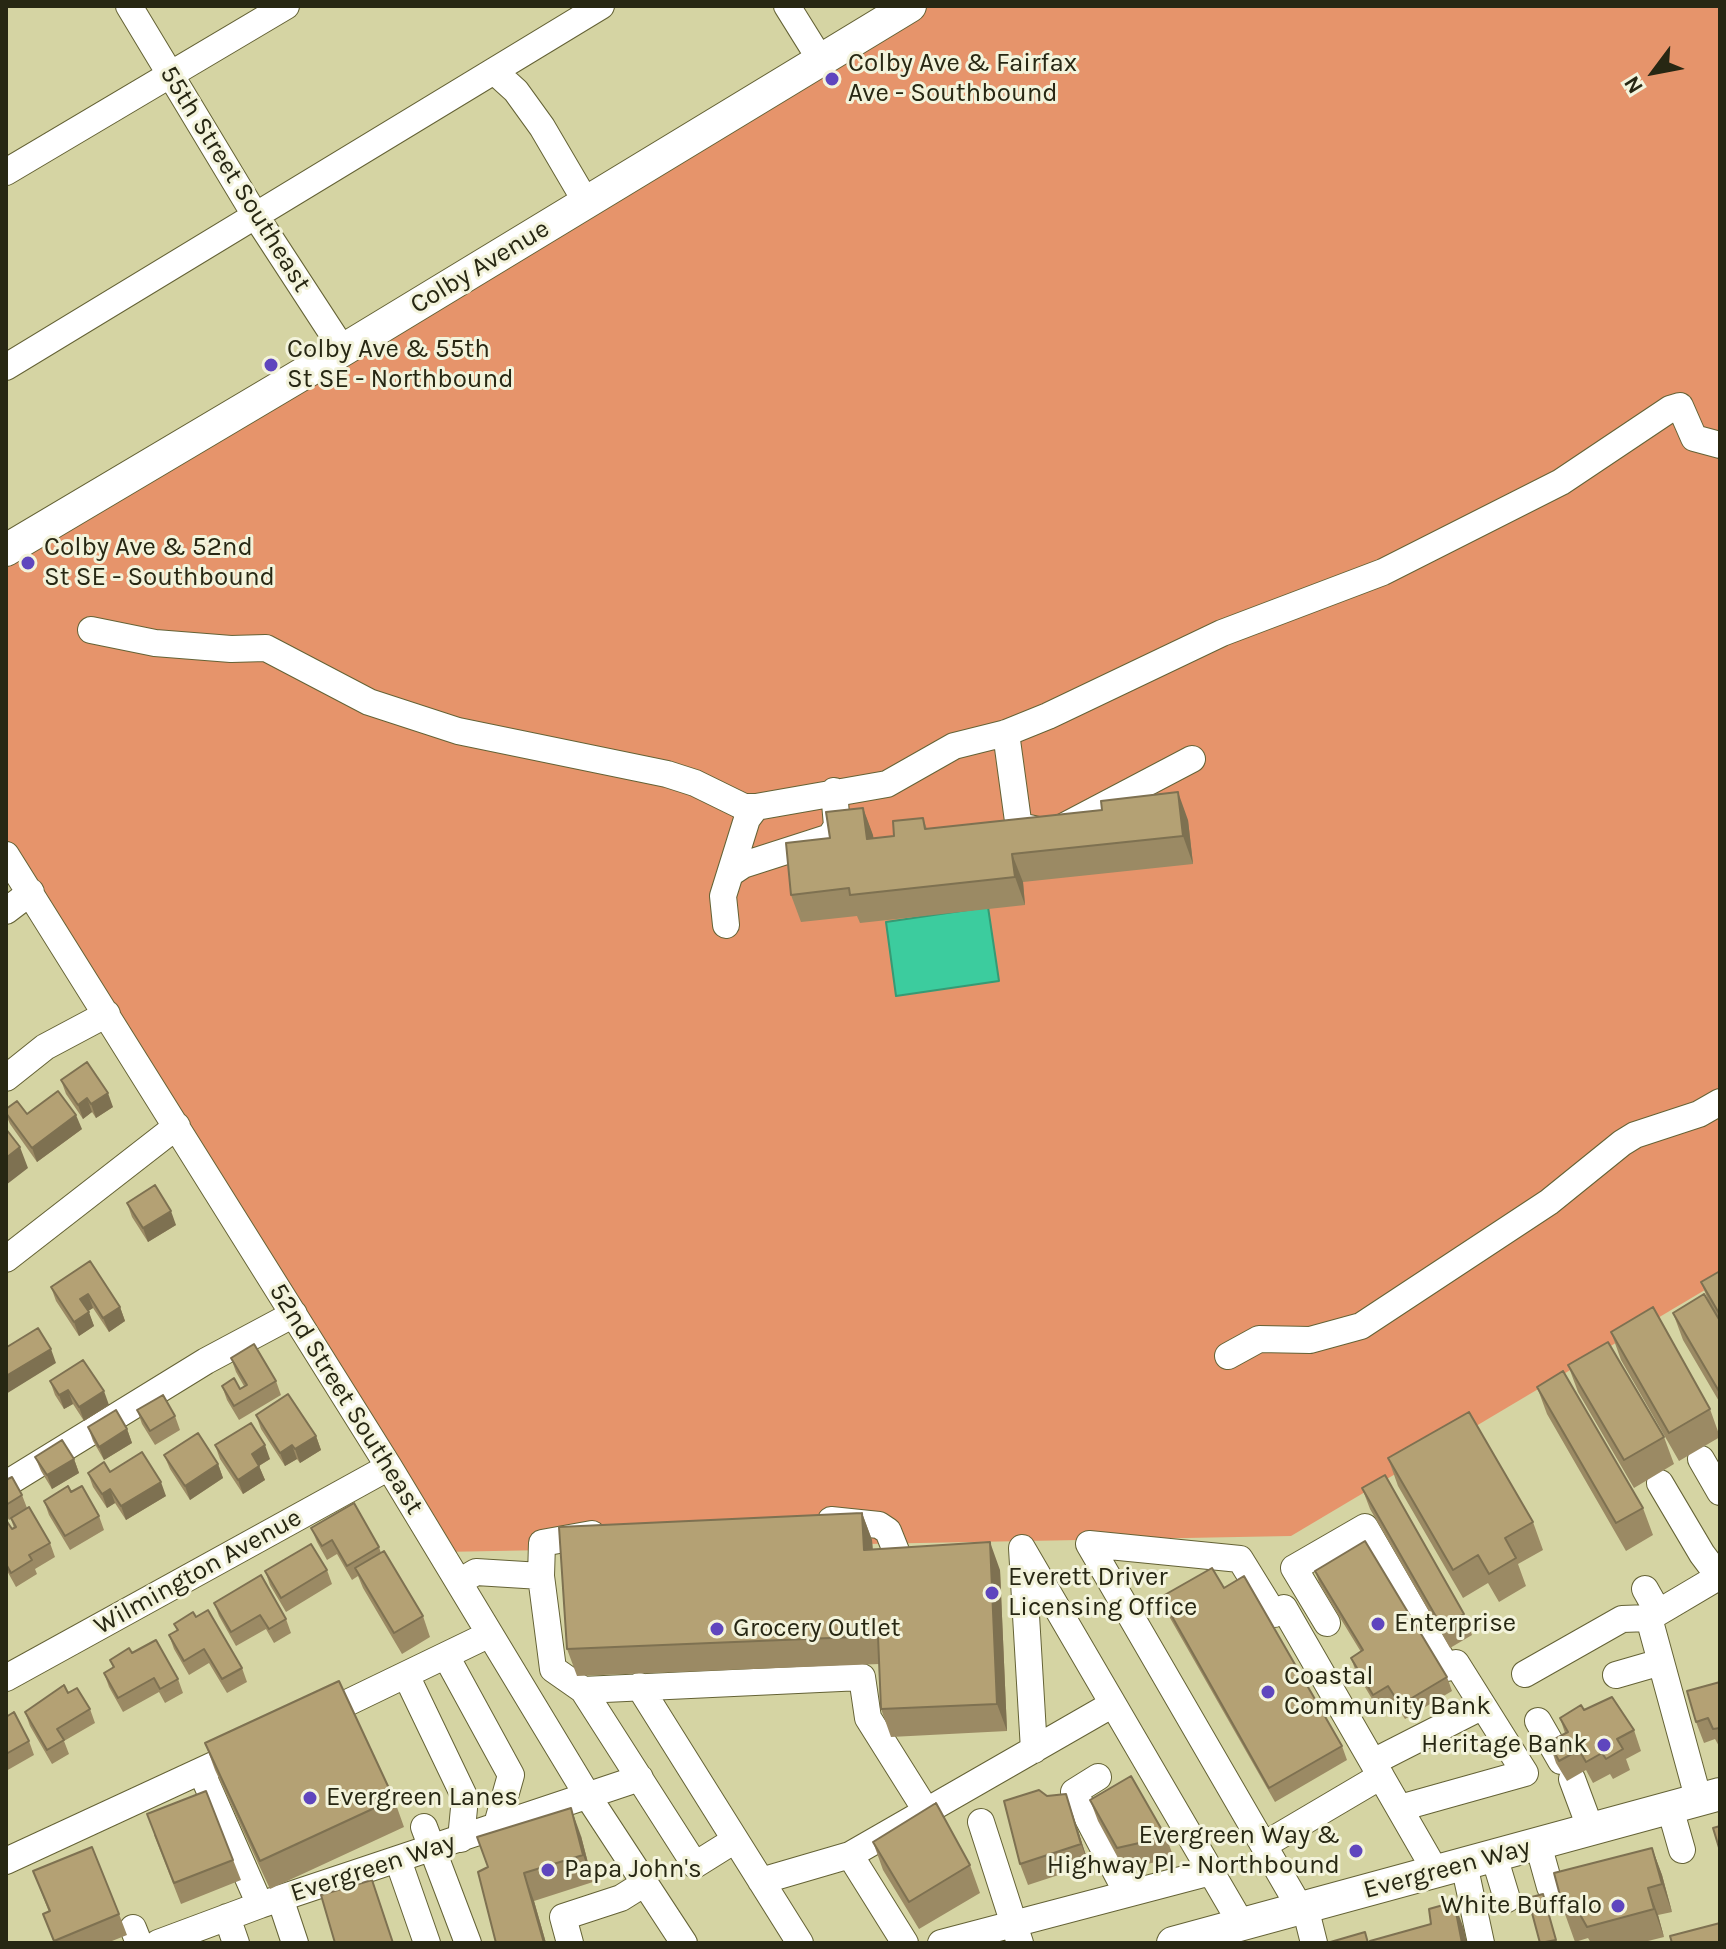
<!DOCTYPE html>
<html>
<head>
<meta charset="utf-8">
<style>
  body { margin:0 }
  #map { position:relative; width:1726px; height:1949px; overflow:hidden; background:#d5d4a3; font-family:Karla,sans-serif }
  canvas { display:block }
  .frame { position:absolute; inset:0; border:8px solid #272713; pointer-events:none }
  .north { position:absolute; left:1614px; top:32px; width:80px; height:80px; -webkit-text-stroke:6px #f3f3db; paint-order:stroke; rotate:238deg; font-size:22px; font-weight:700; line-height:32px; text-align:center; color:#272713 }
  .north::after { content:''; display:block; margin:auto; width:28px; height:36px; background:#272713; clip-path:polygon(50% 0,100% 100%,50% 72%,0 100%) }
</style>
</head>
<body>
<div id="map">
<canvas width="1726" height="1949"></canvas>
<div class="frame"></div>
<div class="north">N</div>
</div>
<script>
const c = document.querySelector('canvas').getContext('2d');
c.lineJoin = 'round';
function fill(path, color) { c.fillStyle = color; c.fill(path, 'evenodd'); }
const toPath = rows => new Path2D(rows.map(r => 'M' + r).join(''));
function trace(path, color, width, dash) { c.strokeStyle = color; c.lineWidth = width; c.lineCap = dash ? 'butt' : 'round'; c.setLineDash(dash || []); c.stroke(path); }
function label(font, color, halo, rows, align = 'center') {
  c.font = font + ' Karla,sans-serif'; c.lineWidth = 6; c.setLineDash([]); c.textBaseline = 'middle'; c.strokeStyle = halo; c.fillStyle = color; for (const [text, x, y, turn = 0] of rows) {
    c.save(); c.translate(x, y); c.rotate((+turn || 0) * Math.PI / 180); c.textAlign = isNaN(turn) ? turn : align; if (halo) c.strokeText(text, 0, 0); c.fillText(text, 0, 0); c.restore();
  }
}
const green = toPath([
  [910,6,1720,6,1720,1281,1291,1536,441,1552,6,855,6,550]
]);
const water = toPath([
  [988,907,999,981,896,996,886,922,988,907]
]);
const minor = toPath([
  [129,6,255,215,343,350],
  [787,6,820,59],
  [494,71,516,91,542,127,586,202],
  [6,172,286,6],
  [6,367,601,6],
  [91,630,155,643,231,649,266,648,369,702,458,731,667,774,695,783,744,807,756,807],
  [1006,733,1018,821,1024,827,1043,831,1059,829,1192,759],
  [6,855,389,1467,589,1798,684,1943],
  [731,873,743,865,830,837,837,826,834,791],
  [6,911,31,892],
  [726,925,723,896,747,819,756,807,887,784,954,746,1006,733,1048,716,1222,633,1383,572,1561,482,1670,409,1680,406,1694,438,1720,445],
  [6,1078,45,1047,107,1014],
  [6,1259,177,1126],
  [1228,1356,1259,1339,1310,1340,1361,1326,1549,1202,1622,1143,1635,1135,1699,1114,1720,1102],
  [1701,1459,1720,1492],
  [1660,1483,1702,1554,1720,1578],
  [6,1484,206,1361,294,1314],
  [831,1520,879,1525,888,1531,896,1551],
  [541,1576,542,1543,592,1534],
  [459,1582,476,1572,541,1576,553,1669,583,1690,695,1865,735,1840],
  [1645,1589,1658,1612],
  [1327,1623,1294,1568,1365,1527,1447,1668,1456,1663,1483,1706],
  [446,1656,511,1775,496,1828],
  [1525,1674,1622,1619,1649,1618],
  [406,1675,465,1798,461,1839],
  [1616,1675,1661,1662],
  [6,1678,389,1467],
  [639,1686,800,1943],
  [583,1690,862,1677,868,1718,927,1812],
  [318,1717,490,1634],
  [1538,1721,1561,1761],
  [1034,1750,1022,1548,1242,1925],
  [1373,1762,1483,1706,1525,1773,1400,1808],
  [201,1771,260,1905],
  [1098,1777,1074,1792,1127,1893],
  [1572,1779,1591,1830],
  [1699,1801,1649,1618,1720,1576],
  [1670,1808,1682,1850],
  [981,1822,1020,1943],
  [424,1827,468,1943],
  [1538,1844,1550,1887],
  [1264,1845,1381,1776],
  [850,1855,905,1943],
  [1494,1856,1507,1899],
  [398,1860,427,1943],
  [6,1861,246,1750],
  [1464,1864,1481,1943],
  [761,1881,850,1855,1113,1704],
  [280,1898,295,1943],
  [1305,1907,1314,1943],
  [1300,1908,1089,1544,1240,1559,1274,1614,1284,1608,1436,1872],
  [227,1917,236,1943],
  [133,1928,139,1943],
  [158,1943,260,1905,640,1778],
  [570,1943,563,1917,621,1898,645,1883],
  [941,1943,1211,1872]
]);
const major = toPath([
  [6,550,343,350,910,6],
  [1173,1943,1720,1794]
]);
const wall = toPath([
  [863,808,874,839,894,836,923,818,927,829,1188,820,1193,864,1023,882,1025,905,860,923,857,916,801,922,791,895,830,838],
  [61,1080,113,1107,96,1118,92,1112,83,1119,66,1094],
  [6,1109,27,1114,82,1129,37,1162,10,1124,6,1115],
  [127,1203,176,1225,148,1242,132,1217],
  [90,1261,120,1307,125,1321,109,1332,93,1308,88,1311,94,1326,79,1336,56,1301,51,1287],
  [1720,1271,1720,1403,1683,1340,1673,1313,1708,1300,1701,1282],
  [1611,1332,1710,1409,1720,1437,1679,1461,1621,1360],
  [231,1358,276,1381,281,1395,239,1420,227,1400,222,1386,240,1389,244,1386,236,1372],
  [1568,1365,1664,1437,1674,1464,1634,1488,1578,1392],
  [50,1381,109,1405,84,1421,73,1404,64,1409,55,1395],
  [1537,1387,1643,1508,1653,1535,1626,1551,1547,1414],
  [137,1410,175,1416,180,1430,155,1445,142,1424],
  [256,1415,316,1436,321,1450,300,1463,297,1459,285,1466,261,1429],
  [88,1427,127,1429,132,1443,104,1460,93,1441],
  [215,1445,270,1459,259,1466,265,1480,243,1494,220,1459],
  [164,1455,218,1464,223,1478,190,1500,170,1469],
  [35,1457,74,1459,79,1473,52,1489,41,1471],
  [1388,1458,1533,1522,1543,1550,1518,1564,1526,1586,1499,1602,1488,1583,1463,1598,1398,1486],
  [110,1472,166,1496,126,1520,115,1503,107,1508,93,1487,88,1473],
  [6,1480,22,1495,27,1508,50,1543,55,1557,35,1569,37,1574,16,1587,6,1569,6,1520,12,1529,14,1528,11,1519,9,1520,6,1515],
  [1362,1488,1464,1614,1472,1635,1450,1648,1370,1509],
  [71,1492,99,1516,104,1530,70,1550,49,1515,44,1501],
  [862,1513,872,1540,873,1550,1000,1570,1007,1731,891,1737,881,1709,879,1664,577,1676,567,1649],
  [311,1528,379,1547,381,1553,423,1616,430,1637,402,1654,363,1588,358,1576,352,1580,337,1554,327,1560,317,1542],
  [327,1570,332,1584,286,1612,270,1585,265,1571],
  [1315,1571,1447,1677,1452,1691,1405,1719,1393,1700,1378,1709,1356,1672,1351,1658,1361,1652,1320,1585],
  [1224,1588,1342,1746,1347,1760,1275,1802,1166,1611,1161,1597],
  [214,1603,286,1619,291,1633,274,1643,266,1629,236,1646,219,1616],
  [196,1617,242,1668,247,1682,227,1693,209,1663,189,1675,174,1649,169,1635,177,1631,174,1624],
  [132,1653,178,1679,183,1693,165,1703,159,1692,123,1712,109,1687,104,1673,113,1668,110,1660],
  [1720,1682,1720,1748,1715,1739,1704,1743,1696,1722],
  [68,1693,90,1709,95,1723,64,1741,69,1754,52,1764,30,1726,25,1712],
  [1584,1710,1634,1730,1641,1751,1626,1759,1630,1770,1613,1779,1610,1774,1593,1783,1586,1770,1567,1781,1556,1763,1549,1742,1565,1733,1560,1718],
  [6,1717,29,1741,34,1755,6,1771],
  [205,1743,394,1799,404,1827,270,1889,215,1770],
  [206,1791,241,1880,181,1904,154,1835],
  [1090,1800,1166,1837,1174,1858,1124,1869,1098,1821],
  [1073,1815,1089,1865,1028,1885,1020,1864],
  [581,1836,593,1882,534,1901,546,1943,496,1943,488,1867],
  [873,1842,970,1865,980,1893,919,1929,883,1870],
  [1652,1848,1662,1875,1672,1912,1658,1915,1664,1937,1640,1943,1591,1943,1588,1938,1575,1942,1565,1914],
  [33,1871,119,1914,127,1935,107,1943,54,1943,43,1914,49,1912]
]);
const shadedWall = toPath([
  [1178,792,1188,820,1193,864,1183,836],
  [863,808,873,835,877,867,867,839],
  [1012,854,1023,882,1025,905,1015,877],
  [108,1093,113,1107,96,1118,91,1104],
  [87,1098,92,1112,83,1119,78,1105],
  [76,1115,82,1129,37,1162,32,1148],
  [20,1147,28,1168,6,1185,6,1158],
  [171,1211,176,1225,148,1242,143,1228],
  [88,1294,93,1308,85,1313,80,1299],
  [120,1307,125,1321,109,1332,103,1318],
  [89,1312,94,1326,79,1336,74,1322],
  [51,1349,56,1363,6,1394,6,1376],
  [68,1390,73,1404,64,1409,59,1395],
  [104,1391,109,1405,84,1421,79,1407],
  [127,1429,132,1443,104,1460,99,1447],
  [316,1436,321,1450,300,1463,295,1449],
  [265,1445,270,1459,257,1467,252,1454],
  [292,1445,297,1459,285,1466,280,1453],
  [74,1459,79,1473,52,1489,47,1475],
  [218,1464,223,1478,190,1500,185,1486],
  [259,1466,265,1480,243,1494,238,1480],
  [161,1482,166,1496,126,1520,121,1506],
  [110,1489,115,1503,107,1508,102,1494],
  [862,1513,872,1540,874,1578,864,1550],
  [990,1542,1000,1570,1007,1731,997,1704],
  [1066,1794,1073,1815,1089,1865,1081,1844],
  [571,1808,581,1836,593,1882,583,1855],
  [1652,1848,1662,1875,1672,1912,1662,1884],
  [524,1873,534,1901,546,1943,544,1943],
  [1648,1888,1658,1915,1664,1937,1654,1909],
  [1454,1902,1464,1929,1467,1943,1462,1943]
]);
const building = toPath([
  [1178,792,1183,836,1012,854,1015,877,850,895,849,888,791,895,786,843,830,838,826,812,863,808,867,839,894,836,893,821,923,818,925,829,1102,810,1101,801,1178,792],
  [87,1062,108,1093,91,1104,87,1098,78,1105,61,1080,87,1062],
  [58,1091,76,1115,32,1148,6,1113,6,1109,17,1101,27,1114,58,1091],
  [6,1129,20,1147,6,1158,6,1129],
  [155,1185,171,1211,143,1228,127,1203,155,1185],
  [90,1261,120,1307,103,1318,88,1294,80,1299,89,1312,74,1322,51,1287,90,1261],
  [1720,1271,1720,1315,1701,1282,1720,1271],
  [1704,1294,1720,1321,1720,1393,1673,1313,1704,1294],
  [1653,1307,1710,1409,1669,1433,1611,1332,1653,1307],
  [38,1328,51,1349,6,1376,6,1346,7,1347,38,1328],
  [1608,1342,1664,1437,1624,1460,1568,1365,1608,1342],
  [254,1344,276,1381,234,1406,222,1386,234,1378,240,1389,247,1385,231,1358,254,1344],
  [83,1360,104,1391,79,1407,68,1390,59,1395,50,1381,83,1360],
  [1563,1371,1643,1508,1616,1523,1537,1387,1563,1371],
  [288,1394,316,1436,295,1449,292,1445,280,1453,256,1415,288,1394],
  [163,1395,175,1416,150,1431,137,1410,163,1395],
  [116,1410,127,1429,99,1447,88,1427,116,1410],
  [1469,1412,1533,1522,1505,1538,1516,1558,1489,1574,1478,1555,1453,1570,1388,1458,1469,1412],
  [251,1423,265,1445,252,1454,259,1466,238,1480,215,1445,251,1423],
  [198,1433,218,1464,185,1486,164,1455,198,1433],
  [62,1440,74,1459,47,1475,35,1457,62,1440],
  [142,1452,161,1482,121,1506,110,1489,102,1494,88,1473,104,1462,110,1472,142,1452],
  [1385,1475,1464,1614,1442,1627,1362,1488,1385,1475],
  [12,1477,22,1495,6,1505,6,1480,12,1477],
  [68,1486,71,1492,82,1486,99,1516,65,1536,44,1501,68,1486],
  [354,1503,379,1547,347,1566,332,1540,322,1546,311,1528,354,1503],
  [29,1507,50,1543,29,1555,32,1560,11,1573,6,1564,6,1520,12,1529,16,1527,11,1518,29,1507],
  [862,1513,864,1550,990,1542,997,1704,881,1709,878,1636,567,1649,559,1527,862,1513],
  [1365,1541,1447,1677,1400,1705,1388,1686,1373,1695,1351,1658,1363,1650,1315,1571,1365,1541],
  [311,1544,327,1570,281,1598,265,1571,311,1544],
  [384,1551,423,1616,394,1633,355,1568,384,1551],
  [1212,1568,1224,1588,1244,1576,1342,1746,1269,1788,1161,1597,1212,1568],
  [261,1575,286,1619,269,1629,260,1615,231,1632,214,1603,261,1575],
  [208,1610,242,1668,222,1679,204,1649,184,1661,169,1635,178,1630,174,1624,193,1612,196,1617,208,1610],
  [156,1640,178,1679,160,1689,154,1678,118,1698,104,1673,114,1667,110,1660,129,1648,132,1653,156,1640],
  [339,1681,394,1799,260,1861,205,1743,339,1681],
  [1720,1682,1720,1728,1713,1729,1708,1718,1696,1722,1687,1691,1720,1682],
  [64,1685,68,1693,77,1688,90,1709,57,1729,64,1740,47,1750,25,1712,64,1685],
  [1612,1697,1634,1730,1617,1739,1623,1749,1606,1759,1602,1753,1586,1762,1579,1750,1559,1761,1549,1742,1568,1732,1560,1718,1581,1705,1584,1710,1612,1697],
  [14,1712,29,1741,6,1754,6,1717,14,1712],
  [1131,1776,1166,1837,1117,1848,1090,1800,1131,1776],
  [1039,1790,1047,1796,1066,1794,1081,1844,1020,1864,1004,1801,1039,1790],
  [206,1791,233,1860,174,1883,147,1814,206,1791],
  [936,1803,970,1865,909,1902,873,1842,936,1803],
  [571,1808,583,1855,524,1873,544,1943,496,1943,478,1872,488,1867,477,1837,571,1808],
  [1720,1826,1720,1851,1713,1828,1720,1826],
  [92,1847,119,1914,54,1941,43,1914,50,1911,33,1871,92,1847],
  [1652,1848,1662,1884,1648,1888,1654,1909,1587,1927,1578,1911,1565,1914,1554,1873,1652,1848],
  [372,1880,393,1943,335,1943,321,1895,372,1880],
  [1543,1894,1556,1940,1540,1943,1528,1898,1543,1894],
  [1454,1902,1462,1943,1370,1943,1370,1941,1431,1924,1429,1909,1454,1902],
  [1720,1923,1720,1943,1672,1943,1670,1936,1720,1923],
  [1365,1932,1368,1943,1327,1943,1365,1932]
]);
const markers = [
  [832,79,8,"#5f46be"],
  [271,365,8,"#5f46be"],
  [28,563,8,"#5f46be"],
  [992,1593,8,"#5f46be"],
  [1378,1624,8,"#5f46be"],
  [717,1629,8,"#5f46be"],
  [1268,1692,8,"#5f46be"],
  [1604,1745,8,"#5f46be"],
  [310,1798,8,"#5f46be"],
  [1356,1851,8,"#5f46be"],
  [548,1870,8,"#5f46be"],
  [1618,1906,8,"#5f46be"]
];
const poiNames = [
  ["Colby Ave & Fairfax",848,64],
  ["Ave - Southbound",848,94],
  ["Colby Ave & 55th",287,350],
  ["St SE - Northbound",287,380],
  ["Colby Ave & 52nd",44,548],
  ["St SE - Southbound",44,578],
  ["Everett Driver",1008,1578],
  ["Licensing Office",1008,1608],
  ["Enterprise",1394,1624],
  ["Grocery Outlet",733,1629],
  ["Coastal",1284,1677],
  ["Community Bank",1284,1707],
  ["Heritage Bank",1588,1745,"right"],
  ["Evergreen Lanes",326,1798],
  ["Evergreen Way &",1340,1836,"right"],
  ["Highway Pl - Northbound",1340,1866,"right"],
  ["Papa John's",564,1870],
  ["White Buffalo",1602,1906,"right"]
];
const streetNames = [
  ["55th Street Southeast",235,179,58],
  ["Colby Avenue",480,267,-31],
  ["52nd Street Southeast",346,1399,58],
  ["Wilmington Avenue",198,1572,-29],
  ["Evergreen Way",373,1868,-18],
  ["Evergreen Way",1447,1869,-15]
];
fill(green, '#e6946b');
fill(water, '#3ccc9e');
trace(water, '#369a74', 2);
trace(minor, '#646235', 28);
trace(major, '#646235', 34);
trace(minor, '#fff', 26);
trace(major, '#fff', 32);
fill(wall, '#9b8a64');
fill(shadedWall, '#7e7151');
fill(building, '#b4a174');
trace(building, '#7e7151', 2);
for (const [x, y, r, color] of markers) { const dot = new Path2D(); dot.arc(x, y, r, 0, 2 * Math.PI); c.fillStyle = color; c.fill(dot); trace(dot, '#f3f3db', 3); }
label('26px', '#272713', '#f3f3db', poiNames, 'left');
label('26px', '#272713', '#f3f3db', streetNames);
</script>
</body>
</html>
